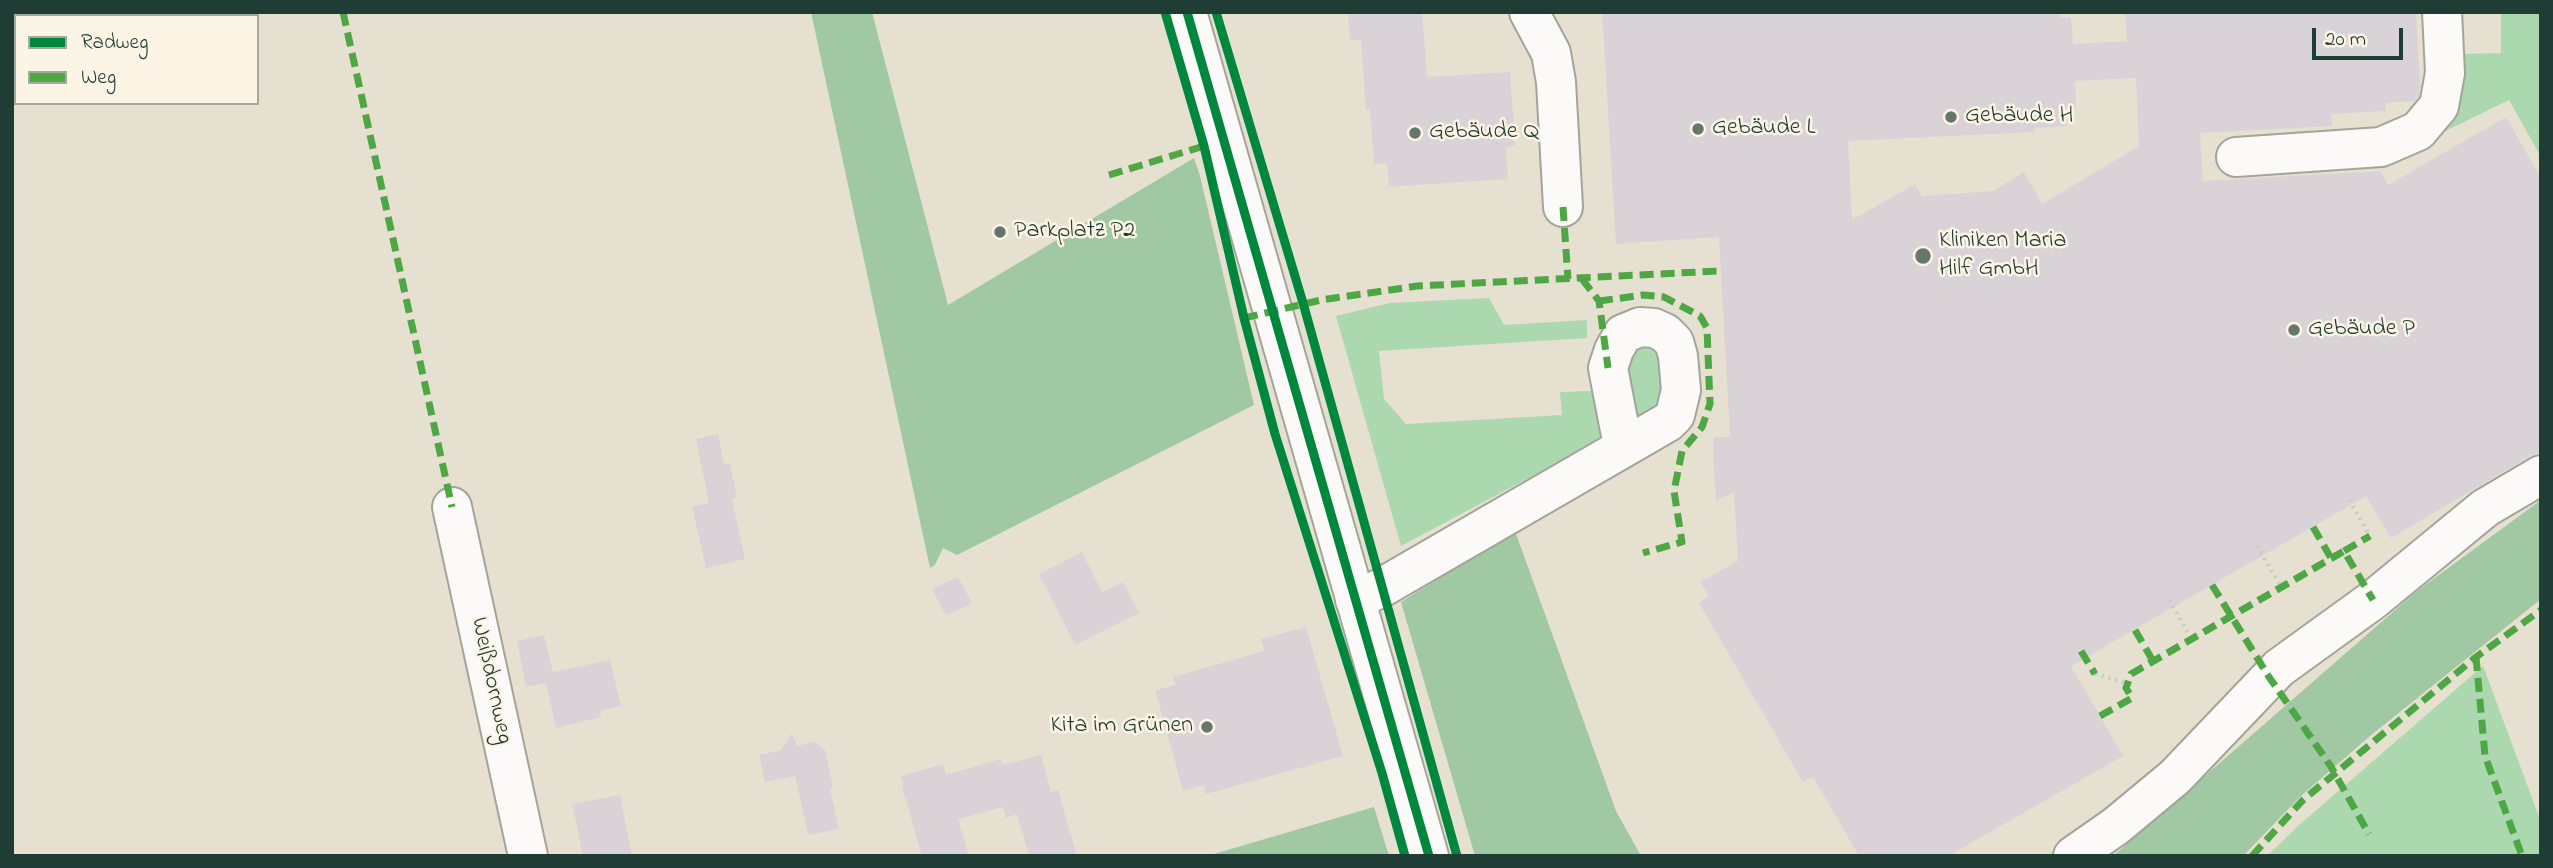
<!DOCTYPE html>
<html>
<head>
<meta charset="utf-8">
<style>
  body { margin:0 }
  #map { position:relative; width:2553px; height:868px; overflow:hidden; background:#e6e0d0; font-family:"Indie Flower",sans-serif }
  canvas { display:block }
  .frame { position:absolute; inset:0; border:14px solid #1f3d34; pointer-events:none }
  .legend { position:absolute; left:14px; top:14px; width:245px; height:91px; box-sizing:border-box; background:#fcf5e5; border:2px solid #a4ab9e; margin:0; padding:9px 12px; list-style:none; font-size:21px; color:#1f3d34 }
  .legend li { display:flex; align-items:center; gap:14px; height:35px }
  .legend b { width:35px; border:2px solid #a4ab9e }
  .scale { position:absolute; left:2312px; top:28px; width:91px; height:32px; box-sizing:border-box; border:4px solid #1f3d34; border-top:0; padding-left:9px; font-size:21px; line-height:24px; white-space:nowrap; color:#1f3d34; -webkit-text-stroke:5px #fcf5e5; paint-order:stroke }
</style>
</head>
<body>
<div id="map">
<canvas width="2553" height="868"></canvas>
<div class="frame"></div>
<ul class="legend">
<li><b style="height:9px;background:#00873e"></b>Radweg</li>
<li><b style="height:9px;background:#4fa644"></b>Weg</li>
</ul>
<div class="scale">20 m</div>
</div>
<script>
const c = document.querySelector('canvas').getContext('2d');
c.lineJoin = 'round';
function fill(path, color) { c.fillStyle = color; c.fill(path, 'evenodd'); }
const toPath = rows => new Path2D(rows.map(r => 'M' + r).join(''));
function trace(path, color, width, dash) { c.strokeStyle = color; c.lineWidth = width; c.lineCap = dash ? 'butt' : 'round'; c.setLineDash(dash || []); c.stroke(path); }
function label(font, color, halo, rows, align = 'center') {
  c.font = font + ' "Indie Flower",sans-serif'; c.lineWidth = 5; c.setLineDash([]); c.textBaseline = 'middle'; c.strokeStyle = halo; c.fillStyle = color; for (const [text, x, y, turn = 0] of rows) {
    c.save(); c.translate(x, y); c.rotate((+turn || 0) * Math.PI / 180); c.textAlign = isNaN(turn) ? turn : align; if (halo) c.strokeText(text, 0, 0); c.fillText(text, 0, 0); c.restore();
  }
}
const green = toPath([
  [2501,12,2541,12,2541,157,2509,100,2431,138,2460,54,2501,53],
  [1489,298,1504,325,1587,320,1587,338,1379,351,1384,399,1406,424,1562,415,1560,392,1593,391,1598,400,1600,437,1540,472,1401,546,1336,316,1390,303],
  [1634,338,1662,345,1669,394,1639,425,1621,370],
  [2483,666,2541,822,2541,856,2267,856,2299,825]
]);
const forest = toPath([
  [811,12,872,12,948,305,1194,158,1200,176,1254,405,957,555,943,548,935,565,930,568],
  [2541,500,2541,599,2370,736,2301,796,2243,856,2113,856,2417,591],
  [1515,531,1616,811,1641,856,1475,856,1401,602],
  [1374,807,1389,856,1207,856]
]);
const building = toPath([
  [1348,12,1422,12,1427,77,1510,72,1515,146,1506,147,1508,179,1389,187,1387,163,1374,164,1370,109,1366,110,1361,40,1350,40],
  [1602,12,2059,12,2060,18,2071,17,2073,44,2127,41,2125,12,2416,12,2420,87,2419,96,2415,101,2386,103,2386,111,2331,114,2332,126,2200,133,2203,181,2381,171,2388,185,2506,117,2541,178,2541,452,2530,456,2391,538,2366,496,2071,666,2123,756,1948,856,1859,856,1813,777,1803,782,1699,603,1709,596,1700,582,1738,561,1734,492,1716,501,1713,452,1714,437,1730,437,1719,237,1616,244],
  [2136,78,2139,146,2042,204,2024,172,1993,191,1922,196,1915,184,1852,220,1848,141,2035,132,2035,128,2066,126,2065,108,2076,108,2075,81],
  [718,434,724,464,730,463,737,498,732,499,745,559,706,568,692,507,709,503,696,439],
  [1082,552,1102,592,1123,582,1139,613,1075,645,1039,574],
  [958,577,972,603,946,616,932,589],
  [1306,627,1343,756,1206,794,1204,785,1183,791,1155,690,1176,685,1173,677,1264,651,1261,639],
  [544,635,553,672,610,660,621,706,600,711,601,717,556,728,546,683,526,687,517,641],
  [792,733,797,746,814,742,825,750,833,786,830,790,839,829,808,835,795,776,765,782,759,755,781,750],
  [1041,755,1051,792,1058,790,1077,856,1029,856,1017,814,1006,818,1003,807,958,819,969,856,922,856,902,787,904,787,901,776,943,764,946,775,1001,759,1003,765],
  [620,795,632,856,583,856,572,804]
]);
const path = toPath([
  [2349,500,2370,536],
  [2257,546,2281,587],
  [2169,600,2192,639],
  [2095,674,2128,683]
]);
const minor = toPath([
  [1529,12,1551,53,1556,82,1563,207],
  [2236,157,2381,147,2418,131,2439,106,2445,73,2442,12],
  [452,507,528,856],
  [1355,600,1381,588,1668,422,1675,415,1681,390,1678,356,1674,342,1665,333,1654,328,1640,327,1623,334,1614,350,1608,368,1623,446],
  [2073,856,2116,826,2175,777,2279,668,2373,600,2485,508,2541,475]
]);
const major = toPath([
  [1187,12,1429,856]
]);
const quiet = toPath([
  [343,12,452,507],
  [1109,175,1204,146,1207,142],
  [1563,207,1568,279],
  [1582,279,1599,301,1608,368],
  [1599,301,1643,295,1664,297,1700,316,1707,328,1710,404,1702,427,1682,451,1674,491,1682,542,1643,553],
  [1244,318,1321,300,1417,286,1719,271],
  [2313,527,2331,558],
  [2344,551,2370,536],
  [2212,585,2269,677,2330,765,2369,834],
  [2135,630,2153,661],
  [2081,651,2095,674],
  [2476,657,2485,756,2522,856],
  [2100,716,2132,698,2126,688,2131,674,2344,551,2373,600],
  [2252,856,2303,800,2476,657,2541,610]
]);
const cycleway = toPath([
  [1165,12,1204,146,1244,318,1275,434,1382,773,1405,856],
  [1187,12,1429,856],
  [1216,12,1303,303,1457,856]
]);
const markers = [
  [1951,117,7,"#65766b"],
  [1698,129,7,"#65766b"],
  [1415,133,7,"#65766b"],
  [1000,232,7,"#65766b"],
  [1923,256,9,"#65766b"],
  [2294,330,7,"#65766b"],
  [1207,727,7,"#65766b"]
];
const poiNames = [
  ["Gebäude H",1965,117],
  ["Gebäude L",1712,129],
  ["Gebäude Q",1429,133],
  ["Parkplatz P2",1014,232],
  ["Kliniken Maria",1939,242],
  ["Hilf GmbH",1939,270],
  ["Gebäude P",2308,330],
  ["Kita im Grünen",1193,727,"right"]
];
const streetNames = [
  ["Weißdornweg",490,681,78]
];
fill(green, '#acd8b0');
fill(forest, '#a0c8a3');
fill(building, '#d9d3d8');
trace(minor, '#a3a49a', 42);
trace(major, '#a3a49a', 42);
trace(path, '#cacbc6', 4.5, [2, 5]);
trace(minor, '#fbfaf8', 38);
trace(major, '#fbfaf8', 38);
trace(quiet, '#4fa644', 7, [14, 7]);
trace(cycleway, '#00873e', 9);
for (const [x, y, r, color] of markers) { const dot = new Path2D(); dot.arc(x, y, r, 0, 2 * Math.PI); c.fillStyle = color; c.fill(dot); trace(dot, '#fcf5e5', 2.5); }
label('24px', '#1f3d34', '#fcf5e5', poiNames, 'left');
label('24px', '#1f3d34', '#fcf5e5', streetNames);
</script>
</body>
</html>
